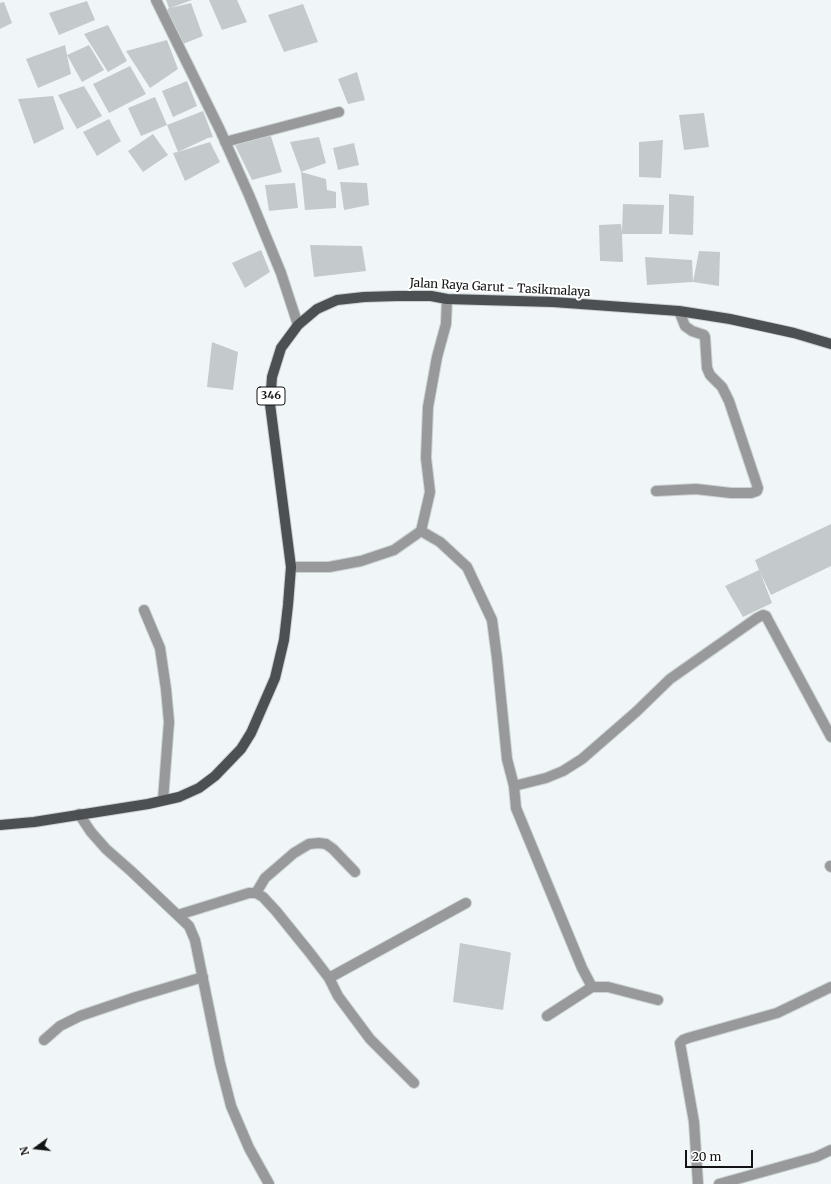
<!DOCTYPE html>
<html>
<head>
<meta charset="utf-8">
<style>
  body { margin:0 }
  #map { position:relative; width:831px; height:1184px; overflow:hidden; background:#f0f6f8; font-family:Merriweather,serif }
  canvas { display:block }
  .north { position:absolute; left:16px; top:1128px; width:40px; height:40px; -webkit-text-stroke:3px #fff; paint-order:stroke; rotate:255deg; font-size:11px; font-weight:700; line-height:16px; text-align:center; color:#111314 }
  .north::after { content:''; display:block; margin:auto; width:14px; height:18px; background:#111314; clip-path:polygon(50% 0,100% 100%,50% 72%,0 100%) }
  .scale { position:absolute; left:685px; top:1150px; width:68px; height:18px; box-sizing:border-box; border:2px solid #111314; border-top:0; padding-left:5px; font-size:12px; line-height:14px; white-space:nowrap; color:#111314; -webkit-text-stroke:3px #fff; paint-order:stroke }
</style>
</head>
<body>
<div id="map">
<canvas width="831" height="1184"></canvas>
<div class="north">N</div>
<div class="scale">20 m</div>
</div>
<script>
const c = document.querySelector('canvas').getContext('2d');
c.lineJoin = 'round';
function fill(path, color) { c.fillStyle = color; c.fill(path, 'evenodd'); }
const toPath = rows => new Path2D(rows.map(r => 'M' + r).join(''));
function trace(path, color, width, dash) { c.strokeStyle = color; c.lineWidth = width; c.lineCap = dash ? 'butt' : 'round'; c.setLineDash(dash || []); c.stroke(path); }
function label(font, color, halo, rows, align = 'center') {
  c.font = font + ' Merriweather,serif'; c.lineWidth = 4; c.setLineDash([]); c.textBaseline = 'middle'; c.strokeStyle = halo; c.fillStyle = color; for (const [text, x, y, turn = 0] of rows) {
    c.save(); c.translate(x, y); c.rotate((+turn || 0) * Math.PI / 180); c.textAlign = isNaN(turn) ? turn : align; if (halo) c.strokeText(text, 0, 0); c.fillText(text, 0, 0); c.restore();
  }
}
const building = toPath([
  [166,0,192,0,170,8,191,3,203,36,183,44,166,11,169,8],
  [209,0,237,0,247,22,222,30],
  [87,1,95,20,59,35,49,13],
  [4,2,12,23,0,29,0,3],
  [303,4,318,42,284,52,268,15],
  [108,25,127,61,108,72,84,34],
  [167,40,178,69,150,88,126,51],
  [65,45,67,55,89,45,104,70,82,82,67,55,71,74,38,88,26,59],
  [130,66,146,94,109,113,93,84],
  [357,72,365,100,348,104,338,79],
  [187,81,197,106,173,117,162,91],
  [84,86,102,116,77,129,58,95],
  [53,96,64,129,34,144,18,99],
  [155,97,167,125,141,136,128,108],
  [203,111,213,137,208,138,178,152,210,142,220,162,185,181,173,153,178,152,167,125],
  [704,113,709,147,684,150,679,115],
  [109,119,121,141,97,156,83,132],
  [270,133,282,172,252,180,233,141],
  [153,134,168,155,143,172,128,151],
  [319,137,326,163,301,172,290,142],
  [663,140,661,178,639,177,639,142],
  [354,143,359,165,338,170,333,148],
  [301,172,326,179,327,190,336,192,336,208,305,210],
  [340,182,367,183,369,205,344,210],
  [295,183,298,208,269,211,265,185],
  [669,194,694,196,693,235,669,234],
  [623,204,664,205,662,234,622,234,623,262,600,261,599,225,621,224,622,232],
  [310,245,362,246,366,271,314,277],
  [261,250,270,272,245,288,232,263],
  [699,251,720,252,719,286,693,282],
  [645,257,692,260,693,282,647,285],
  [212,342,238,352,233,390,207,387],
  [831,524,831,566,771,595,760,572,772,603,743,617,725,586,759,570,755,560],
  [460,943,509,952,511,953,503,1010,453,1002]
]);
const minor = toPath([
  [156,0,220,130,249,195,281,273,298,325],
  [225,142,339,112],
  [656,491,696,489,731,493,751,493,757,491,758,488,729,401,722,387,710,375,707,368,705,337,704,335,692,331,685,326,679,311],
  [421,531,440,542,467,567,492,620,497,658,507,759,514,786,516,808,582,968,592,987,547,1016],
  [291,567,329,567,361,561,394,550,421,531,430,492,426,458,428,407,437,357,446,324,447,299],
  [144,610,160,648,166,689,169,722,163,800],
  [514,786,546,778,563,771,582,759,636,712,670,679,757,618,763,615,766,616,768,620,831,737],
  [79,814,91,832,106,849,131,871,189,926,195,940,220,1063,231,1106,249,1148,269,1184],
  [830,866,831,867],
  [256,893,265,878,294,853,309,844,319,843,326,844,333,849,355,872],
  [178,915,249,893,256,893,263,897,276,911,310,953,329,978,338,996,370,1039,414,1083],
  [329,978,466,903],
  [592,987,608,987,658,1000],
  [44,1040,60,1026,80,1016,136,997,203,977],
  [698,1184,694,1122,680,1043,683,1040,688,1038,777,1013,831,987],
  [719,1184,816,1157,831,1150]
]);
const major = toPath([
  [0,825,34,822,148,804,179,797,199,788,215,776,241,749,251,733,275,678,284,640,288,605,291,567,270,404,272,377,281,348,298,325,317,309,337,300,364,297,397,296,431,296,447,299,553,302,679,311,730,319,794,333,831,344]
]);
const shields = [
  [271,396,28]
];
const shieldNames = [
  ["346",271,396]
];
const streetNames = [
  ["Jalan Raya Garut - Tasikmalaya",500,288,3]
];
fill(building, '#c4cacc');
trace(minor, '#ccd2d4', 12);
trace(major, '#ccd2d4', 12);
trace(minor, '#97999a', 10);
trace(major, '#4c5052', 10);
for (const [x, y, w] of shields) { const box = new Path2D(); box.roundRect(x - w / 2, y - 9, w, 18, 3); c.fillStyle = '#fff'; c.fill(box); trace(box, '#111314', 1); }
label('bold 11px', '#111314', null, shieldNames);
label('12px', '#111314', '#fff', streetNames);
</script>
</body>
</html>
